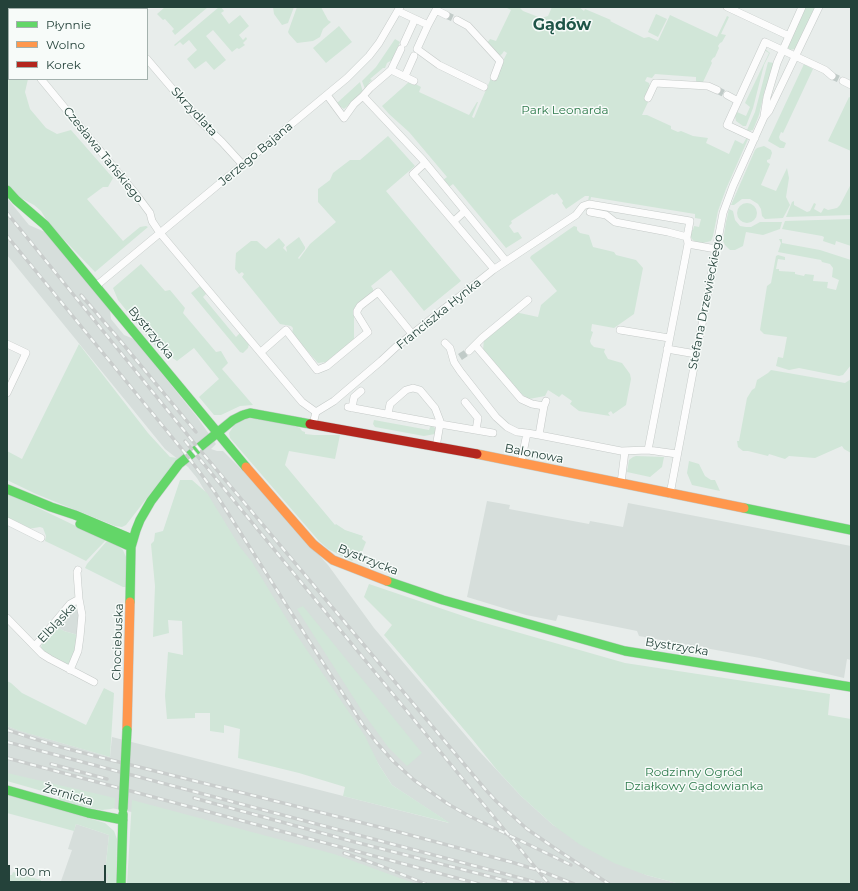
<!DOCTYPE html>
<html>
<head>
<meta charset="utf-8">
<style>
  body { margin:0 }
  #map { position:relative; width:858px; height:891px; overflow:hidden; background:#e8edeb; font-family:Montserrat,sans-serif }
  canvas { display:block }
  .frame { position:absolute; inset:0; border:8px solid #24423a; pointer-events:none }
  .legend { position:absolute; left:8px; top:8px; width:140px; height:72px; box-sizing:border-box; background:#f7fbf9; border:1px solid #a3b1ad; margin:0; padding:5px 7px; list-style:none; font-size:12px; color:#24423a }
  .legend li { display:flex; align-items:center; gap:8px; height:20px }
  .legend b { width:20px; border:1px solid #a3b1ad }
  .scale { position:absolute; left:8px; top:865px; width:98px; height:18px; box-sizing:border-box; border:2px solid #24423a; border-top:0; padding-left:5px; font-size:12px; line-height:14px; white-space:nowrap; color:#24423a; -webkit-text-stroke:3px #f7fbf9; paint-order:stroke }
</style>
</head>
<body>
<div id="map">
<canvas width="858" height="891"></canvas>
<div class="frame"></div>
<ul class="legend">
<li><b style="height:5px;background:#63d668"></b>Płynnie</li>
<li><b style="height:5px;background:#ff974d"></b>Wolno</li>
<li><b style="height:5px;background:#b3261e"></b>Korek</li>
</ul>
<div class="scale">100 m</div>
</div>
<script>
const c = document.querySelector('canvas').getContext('2d');
c.lineJoin = 'round';
function fill(path, color) { c.fillStyle = color; c.fill(path, 'evenodd'); }
const toPath = rows => new Path2D(rows.map(r => 'M' + r).join(''));
function trace(path, color, width, dash) { c.strokeStyle = color; c.lineWidth = width; c.lineCap = dash ? 'butt' : 'round'; c.setLineDash(dash || []); c.stroke(path); }
function label(font, color, halo, rows, align = 'center') {
  c.font = font + ' Montserrat,sans-serif'; c.lineWidth = 3; c.setLineDash([]); c.textBaseline = 'middle'; c.strokeStyle = halo; c.fillStyle = color; for (const [text, x, y, turn = 0] of rows) {
    c.save(); c.translate(x, y); c.rotate((+turn || 0) * Math.PI / 180); c.textAlign = isNaN(turn) ? turn : align; if (halo) c.strokeText(text, 0, 0); c.fillText(text, 0, 0); c.restore();
  }
}
const built = toPath([
  [7,198,29,225,45,232,110,310,111,319,124,335,134,339,197,417,216,444,211,449,217,451,223,451,247,475,328,565,374,628,478,750,521,796,553,825,646,875,680,884,415,884,142,814,106,807,7,780,7,726,21,731,110,757,112,737,449,823,392,785,247,561,197,478,188,467,165,449,7,255],
  [487,501,510,505,509,509,589,524,590,521,623,527,628,503,851,546,851,660,847,659,844,678,760,658,639,636,637,631,558,615,556,621,526,615,467,597],
  [74,607,76,608,79,613,78,635,64,631,56,626,71,608],
  [76,824,109,835,105,872,109,874,106,884,60,884,72,850,68,849]
]);
const green = toPath([
  [165,7,208,7,175,35,172,31,174,29,165,19,163,20,157,14],
  [219,7,221,7,224,11,221,13,229,24,240,15,249,26,239,35,243,40,246,37,247,39,243,43,245,45,239,49,237,48,232,52,213,30,206,36,226,60,214,70,206,61,195,69,187,59,197,50,189,40,183,45,180,42,175,46,174,45],
  [273,7,294,7,288,23,282,25,274,14],
  [297,7,321,7,328,20,331,22,323,29,320,37,313,41,297,43,289,34,288,32],
  [505,7,519,7,523,11,541,18,548,16,552,7,579,7,584,11,585,9,611,20,610,21,644,38,649,37,658,41,670,15,717,37,727,16,729,17,721,34,726,35,722,42,720,43,718,46,719,48,715,57,713,58,711,61,712,63,703,82,696,82,696,77,655,74,652,78,647,77,645,81,649,83,650,87,649,100,642,115,647,115,671,126,671,129,678,132,681,131,693,136,708,138,706,143,729,154,735,140,743,144,747,137,748,139,726,189,718,211,713,236,711,241,703,243,695,242,692,239,690,235,691,230,693,230,694,226,699,227,701,219,695,218,695,214,591,197,590,202,588,201,589,196,585,196,566,209,562,203,563,201,557,193,554,195,552,194,511,221,512,223,509,226,514,233,518,232,522,238,506,248,453,184,449,187,443,180,447,177,409,132,389,114,382,106,410,81,421,87,419,92,469,115,477,102,478,102,472,117,474,118,491,78,494,78,507,53,504,51,502,54,499,56,487,43,490,39,496,41,511,10],
  [805,7,816,7,795,49,790,50,787,47],
  [656,14,667,19,658,37,648,32],
  [339,26,352,42,326,63,313,48],
  [395,39,400,42,392,60,387,63,385,68,383,68,370,79,372,80,369,83,368,87,365,89,362,81,376,67],
  [7,48,9,50,9,79,28,79,25,92,30,109,46,128,57,134,71,130,113,178,108,187,103,187,87,199,123,241,140,227,146,226,148,227,95,272,49,224,41,211,34,205,19,197,7,185],
  [765,49,770,53,764,65,753,108,746,126,743,126,736,121,735,116,737,112,746,116,750,107,745,103,769,53,764,50],
  [768,62,774,63,767,89,765,89,759,115,753,130,749,131,747,130,755,112],
  [804,64,813,69,783,133,781,132,779,137,780,140,786,143,784,148,780,148,768,141],
  [360,82,363,92,344,109,341,107,337,103],
  [849,97,851,98,851,151,828,141],
  [388,136,415,166,386,191,461,281,424,311,391,270,371,286,373,289,373,293,354,308,354,340,326,362,318,363,292,334,293,328,291,326,280,324,242,277,244,274,242,272,239,274,235,269,236,253,251,241,257,241,266,249,279,238,285,245,283,248,287,252,286,247,299,237,305,247,305,249,298,258,299,259,310,244,336,222,318,202,318,189,330,180,333,173,350,160,360,160],
  [764,146,771,150,772,153,770,159,767,160,767,162,770,164,761,185,776,191,787,168,789,178,786,197,790,205,783,218,765,219,762,216,761,209,758,204,750,199,742,199,734,205,731,205,755,150,757,148],
  [851,184,851,215,786,217,792,202,794,201,794,205,807,212,810,211,814,203,816,204,814,209,821,213,824,208,828,210,837,208,840,205],
  '737 213a10 10 0 1 1 20 0a10 10 0 1 1-20 0Z',
  [729,209,733,211,735,220,740,226,746,227,751,227,760,222,782,222,780,229,763,235,746,232,743,246,735,250,730,250,725,245,723,241,726,222],
  [851,219,851,246,836,241,835,245,823,241,824,237,822,236,782,229,785,221],
  [574,226,577,227,577,230,580,233,589,235,593,247,614,252,616,255,636,260,643,268,634,314,614,328,592,324,591,331,593,332,590,341,591,344,594,347,605,349,604,352,608,359,622,363,630,374,631,379,626,405,613,414,611,411,608,413,610,416,579,411,570,404,572,401,562,394,559,397,548,390,545,396,529,399,517,391,483,351,484,338,515,312,538,317,541,305,557,291,530,258,531,256],
  [779,239,782,239,782,243,820,250,851,260,851,365,843,375,839,376,799,368,789,370,776,366,778,357,783,358,787,337,764,334,760,330,767,286,771,283,776,256,778,255,785,257,785,260,778,259,776,269,779,269,779,271,795,272,795,274,804,276,805,274,814,275,813,281,828,282,827,288,836,290,839,280,832,277,833,268,830,264,822,262,821,260,778,252,781,243],
  [141,264,165,291,170,290,185,308,183,313,216,352,221,351,228,363,222,369,253,405,240,406,221,415,214,415,199,397,219,379,194,348,177,361,155,346,118,300,113,288],
  [200,286,201,286,207,293,203,297,236,337,240,333,249,344,248,348,243,353,240,352,191,293],
  [79,344,148,433,170,457,178,458,126,525,122,527,115,526,36,494,7,480,7,451,22,459],
  [771,370,845,383,851,379,851,453,844,449,842,446,815,458,789,456,785,459,769,454,768,456,748,451,743,451,738,447,737,441,739,441,747,398,752,390,755,388,757,380,768,373],
  [250,418,284,422,300,428,302,431,305,432,305,434,314,435,340,435,335,459,289,451,285,465,335,525,336,524,345,530,363,536,362,539,366,542,362,552,352,561,328,549,319,541,230,438,229,433,235,424,242,420],
  [374,420,429,430,431,425,435,428,435,434,424,436,375,427,373,424],
  [636,456,664,457,662,467,650,477,627,472,629,460,633,457],
  [689,461,699,464,705,476,711,480,715,480,720,491,692,485,687,473],
  [180,480,192,480,207,493,240,547,252,562,294,631,365,736,379,765,392,785,450,823,343,796,345,787,299,773,238,758,240,729,224,725,224,733,210,731,210,713,195,713,195,718,167,719,165,696,168,652,183,655,182,621,168,620,169,633,153,637,155,586,151,544,154,541,155,533,163,531],
  [7,493,105,540,105,541,86,561,68,552,45,541,46,536,43,528,40,527,28,529,7,518],
  [109,541,118,546,123,550,126,557,126,587,123,587,85,568,87,564,106,542],
  [369,584,478,621,625,663,830,694,828,715,851,719,851,884,680,884,646,875,614,863,579,844,553,825,521,796,497,770,473,740,384,635,392,625,364,597],
  [303,606,422,753,407,766,388,747,364,714,297,609],
  [56,626,64,631,78,635,72,662,68,665,44,653,41,648,42,643],
  [7,681,11,683,22,693,86,725,104,688,114,693,110,757,20,731,7,726],
  [7,773,115,798,115,803,114,808,111,809,102,810,84,807,60,800,56,795,7,781],
  [7,794,105,823,114,831,117,839,116,884,106,884,109,874,105,873,109,835,76,824,74,831,7,813],
  [132,800,334,854,416,884,127,884],
  [13,872,41,880,41,882,38,884,8,884,10,875,12,875]
]);
const streetTunnel = toPath([
  [446,15,457,20],
  [832,76,843,81],
  [717,90,727,95],
  [460,357,469,351]
]);
const street = toPath([
  [102,7,104,9],
  [727,7,789,36],
  [398,11,428,25,436,10,446,15],
  [457,20,468,26,500,61,494,77],
  [428,25,417,49,439,65,484,87],
  [7,38,9,41],
  [404,43,415,19],
  [147,59,199,120,222,142,243,165],
  [391,70,414,81],
  [405,76,414,56],
  [41,79,135,193,150,213,152,221,160,233,302,402,316,412],
  [843,81,851,85],
  [327,95,344,118,354,104,363,96,423,160,506,261],
  [727,95,738,101],
  [363,96,370,88,391,70,401,49],
  [648,98,655,83,708,86,717,90],
  [764,116,767,97,777,63,802,7],
  [755,138,727,125,765,42,825,70,832,76],
  [425,163,413,174,494,269],
  [590,212,606,215,615,222,668,232,687,237],
  [454,221,465,211],
  [688,244,716,249],
  [96,286,347,78,369,56,379,43,400,7],
  [528,300,482,338,475,345,521,399,532,404,544,406],
  [620,330,669,338],
  [445,343,450,348,454,362,460,371,496,417,507,427,517,432,527,433],
  [7,344,26,353,7,393],
  [667,349,696,354],
  [469,351,475,345],
  [261,352,286,330,317,370,327,366,368,332,357,314,357,311,360,306,378,292,413,335],
  [465,402,478,418,476,430],
  [348,407,440,424,440,421,435,408,420,390,413,388,406,390,390,404,388,414],
  [352,408,354,397,361,391],
  [313,424,316,412,334,401,381,361,396,347,493,270,576,215,583,206,589,204,690,221,687,237,688,244,648,450,677,454],
  [539,435,621,451,648,450],
  [436,447,440,424,493,433],
  [521,463,527,433,539,435,544,406,546,401],
  [621,483,625,451],
  [670,494,723,213,733,186,764,117,769,111,819,7],
  [7,521,41,538],
  [7,618,42,654,50,659,94,682],
  [35,646,70,604,79,599],
  [70,670,78,651,80,637,82,615,79,599,77,572,78,570]
]);
const fast = toPath([
  [7,190,16,200,45,225,246,467],
  [7,489,51,507,75,515,132,539],
  [744,508,851,530],
  [80,524,131,547],
  [387,581,443,600,625,651,851,687],
  [130,602,131,547,136,530,140,520,151,501,179,464,233,420,243,415,250,413,310,424],
  [7,790,88,813,123,820],
  [121,884,123,814]
]);
const slow = toPath([
  [477,454,744,508],
  [246,467,313,544,333,560,387,581],
  [127,730,130,602]
]);
const jam = toPath([
  [310,424,477,454]
]);
const rail = toPath([
  [7,213,195,444,485,789,496,801,527,829,553,847,609,884],
  [7,236,185,453,214,491,327,669,363,725,376,742,393,761,414,780,448,804,469,816,571,865],
  [81,295,118,338,196,432],
  [185,441,549,884],
  [7,730,57,746,99,757,395,831,511,862,541,871,574,884],
  [7,742,543,884],
  [7,758,479,884],
  [51,764,107,779],
  [194,798,351,841,519,884],
  [344,853,381,866,426,884]
]);
const fastBridge = toPath([
  [123,809,127,730]
]);
const parkNames = [
  ["Park Leonarda",565,110],
  ["Rodzinny Ogród",694,772],
  ["Działkowy Gądowianka",694,786]
];
const streetNames = [
  ["Skrzydlata",194,112,47],
  ["Jerzego Bajana",256,154,-40],
  ["Czesława Tańskiego",103,155,51],
  ["Stefana Drzewieckiego",706,302,-79],
  ["Franciszka Hynka",439,314,-39],
  ["Bystrzycka",151,333,50],
  ["Balonowa",534,454,11],
  ["Bystrzycka",368,560,22],
  ["Elbląska",57,623,-47],
  ["Chociebuska",118,642,-88],
  ["Bystrzycka",677,647,9],
  ["Żernicka",68,795,16]
];
const districtNames = [
  ["Gądów",562,25]
];
fill(built, '#d6dedb');
fill(green, '#d1e6d8');
trace(streetTunnel, '#c1cbc8', 7, [7, 3.5]);
trace(street, '#c5cac8', 8);
trace(fast, '#c3cbc8', 10);
trace(slow, '#c3cbc8', 10);
trace(jam, '#c3cbc8', 10);
trace(street, '#fcfcfc', 7);
trace(fast, '#63d668', 9);
trace(slow, '#ff974d', 9);
trace(jam, '#b3261e', 9);
trace(rail, '#c9cdcc', 3.5);
trace(rail, '#f7fbf9', 2, [6]);
trace(fastBridge, '#c3cbc8', 10, []);
trace(fastBridge, '#63d668', 9);
label('12px', '#2d7a4b', '#f7fbf9', parkNames);
label('12px', '#24423a', '#f7fbf9', streetNames);
label('bold 16px', '#1f5548', '#f7fbf9', districtNames);
</script>
</body>
</html>
